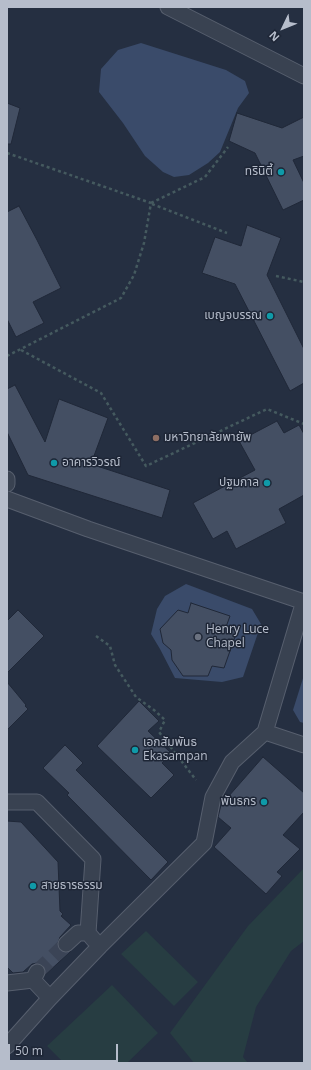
<!DOCTYPE html>
<html>
<head>
<meta charset="utf-8">
<style>
  body { margin:0 }
  #map { position:relative; width:311px; height:1070px; overflow:hidden; background:#252f41; font-family:"Open Sans",sans-serif }
  canvas { display:block }
  .frame { position:absolute; inset:0; border:8px solid #b6bdcb; pointer-events:none }
  .north { position:absolute; left:263px; top:8px; width:40px; height:40px; -webkit-text-stroke:3px #1e2636; paint-order:stroke; rotate:227deg; font-size:11px; font-weight:700; line-height:16px; text-align:center; color:#b6bdcb }
  .north::after { content:''; display:block; margin:auto; width:14px; height:18px; background:#b6bdcb; clip-path:polygon(50% 0,100% 100%,50% 72%,0 100%) }
  .scale { position:absolute; left:8px; top:1044px; width:110px; height:18px; box-sizing:border-box; border:2px solid #b6bdcb; border-top:0; padding-left:5px; font-size:12px; line-height:14px; white-space:nowrap; color:#b6bdcb; -webkit-text-stroke:3px #1e2636; paint-order:stroke }
</style>
</head>
<body>
<div id="map">
<canvas width="311" height="1070"></canvas>
<div class="frame"></div>
<div class="north">N</div>
<div class="scale">50 m</div>
</div>
<script>
const c = document.querySelector('canvas').getContext('2d');
c.lineJoin = 'round';
function fill(path, color) { c.fillStyle = color; c.fill(path, 'evenodd'); }
const toPath = rows => new Path2D(rows.map(r => 'M' + r).join(''));
function trace(path, color, width, dash) { c.strokeStyle = color; c.lineWidth = width; c.lineCap = dash ? 'butt' : 'round'; c.setLineDash(dash || []); c.stroke(path); }
function label(font, color, halo, rows, align = 'center') {
  c.font = font + ' "Open Sans","Noto Sans Thai",sans-serif'; c.lineWidth = 3; c.setLineDash([]); c.textBaseline = 'middle'; c.strokeStyle = halo; c.fillStyle = color; for (const [text, x, y, turn = 0] of rows) {
    c.save(); c.translate(x, y); c.rotate((+turn || 0) * Math.PI / 180); c.textAlign = isNaN(turn) ? turn : align; if (halo) c.strokeText(text, 0, 0); c.fillText(text, 0, 0); c.restore();
  }
}
const green = toPath([
  [304,868,304,941,291,951,256,1007,243,1057,248,1063,194,1063,170,1033,248,926],
  [146,931,198,982,174,1006,121,954],
  [112,985,158,1033,127,1063,64,1063,47,1046]
]);
const water = toPath([
  [141,43,226,70,245,81,249,93,238,108,220,152,208,163,189,175,174,177,163,172,145,156,123,123,99,92,101,69,118,50],
  [186,584,252,609,261,624,243,677,222,682,175,678,160,649,151,634,157,609,165,596],
  [304,675,304,723,300,722,293,710]
]);
const building = toPath([
  [7,103,20,108,11,144,7,144,7,103],
  [237,113,282,128,304,117,304,156,293,160,304,183,304,200,283,210,255,153,229,141,237,113],
  [19,206,37,240,61,288,33,302,44,323,16,337,7,319,7,212,19,206],
  [247,225,281,238,267,275,304,349,304,383,290,391,235,284,202,273,215,237,241,246,247,225],
  [15,385,45,442,59,399,108,418,91,464,170,490,162,518,28,475,7,432,7,389,15,385],
  [277,421,284,433,299,425,304,434,304,495,279,509,286,523,236,549,227,531,213,539,193,503,255,470,239,441,277,421],
  [191,603,230,616,226,627,237,631,224,668,212,666,208,676,183,676,172,660,171,650,163,643,160,629,178,610,188,613,191,603],
  [18,610,44,636,7,673,7,621,18,610],
  [7,682,26,705,25,706,28,709,7,730,7,682],
  [139,701,159,721,148,731,171,753,162,763,174,775,151,798,97,746,139,701],
  [65,745,83,763,76,770,168,862,151,880,67,795,69,793,43,768,65,745],
  [263,757,304,793,304,812,283,835,300,849,277,872,282,876,266,894,214,847,231,828,218,817,221,805,263,757],
  [7,821,21,822,58,862,60,911,63,914,61,916,71,925,60,937,57,946,59,950,63,952,71,951,45,975,45,967,41,964,37,963,32,964,23,972,13,973,7,967,7,821]
]);
const minorTunnel = toPath([
  [37,972,66,944]
]);
const path = toPath([
  [7,153,151,203,144,243,134,275,121,298,7,356],
  [151,203,205,177,228,147],
  [152,204,227,233],
  [276,276,304,282],
  [21,350,101,393,146,466,267,409,304,424],
  [96,636,110,646,115,665,136,697,154,710,165,720,159,732,196,780]
]);
const minor = toPath([
  [168,7,304,76],
  [7,479,7,484],
  [7,499,88,529,304,602],
  [265,732,304,745],
  [7,802,37,802,93,859,88,933],
  [66,944,78,933,88,933,94,940],
  [37,972,33,980,50,998],
  [7,983,33,980],
  [7,1046,50,998,100,946,204,843,213,797,232,762,265,732,304,601]
]);
const markers = [
  [281,172,4,"#0f9aa8"],
  [270,316,4,"#0f9aa8"],
  [156,438,4,"#8d6e63"],
  [54,463,4,"#0f9aa8"],
  [267,483,4,"#0f9aa8"],
  [198,637,4,"#6b7280"],
  [135,750,4,"#0f9aa8"],
  [264,802,4,"#0f9aa8"],
  [33,886,4,"#0f9aa8"]
];
const poiNames = [
  ["ทรินิตี้",273,172,"right"],
  ["เบญจบรรณ",262,316,"right"],
  ["มหาวิทยาลัยพายัพ",164,438],
  ["อาคารวิวรณ์",62,463],
  ["ปฐมกาล",259,483,"right"],
  ["Henry Luce",206,630],
  ["Chapel",206,644],
  ["เอกสัมพันธ",143,743],
  ["Ekasampan",143,757],
  ["พันธกร",256,802,"right"],
  ["สายธารธรรม",41,886]
];
fill(green, '#273d42');
fill(water, '#3a4b6a');
fill(building, '#444f63');
trace(building, '#202838', 1);
trace(minorTunnel, '#3b4456', 15, [15, 8]);
trace(minor, '#575f6e', 17);
trace(path, '#455a5f', 2.5, [3, 3]);
trace(minor, '#394251', 15);
for (const [x, y, r, color] of markers) { const dot = new Path2D(); dot.arc(x, y, r, 0, 2 * Math.PI); c.fillStyle = color; c.fill(dot); trace(dot, '#1e2636', 1.5); }
label('12px', '#b6bdcb', '#1e2636', poiNames, 'left');
</script>
</body>
</html>
